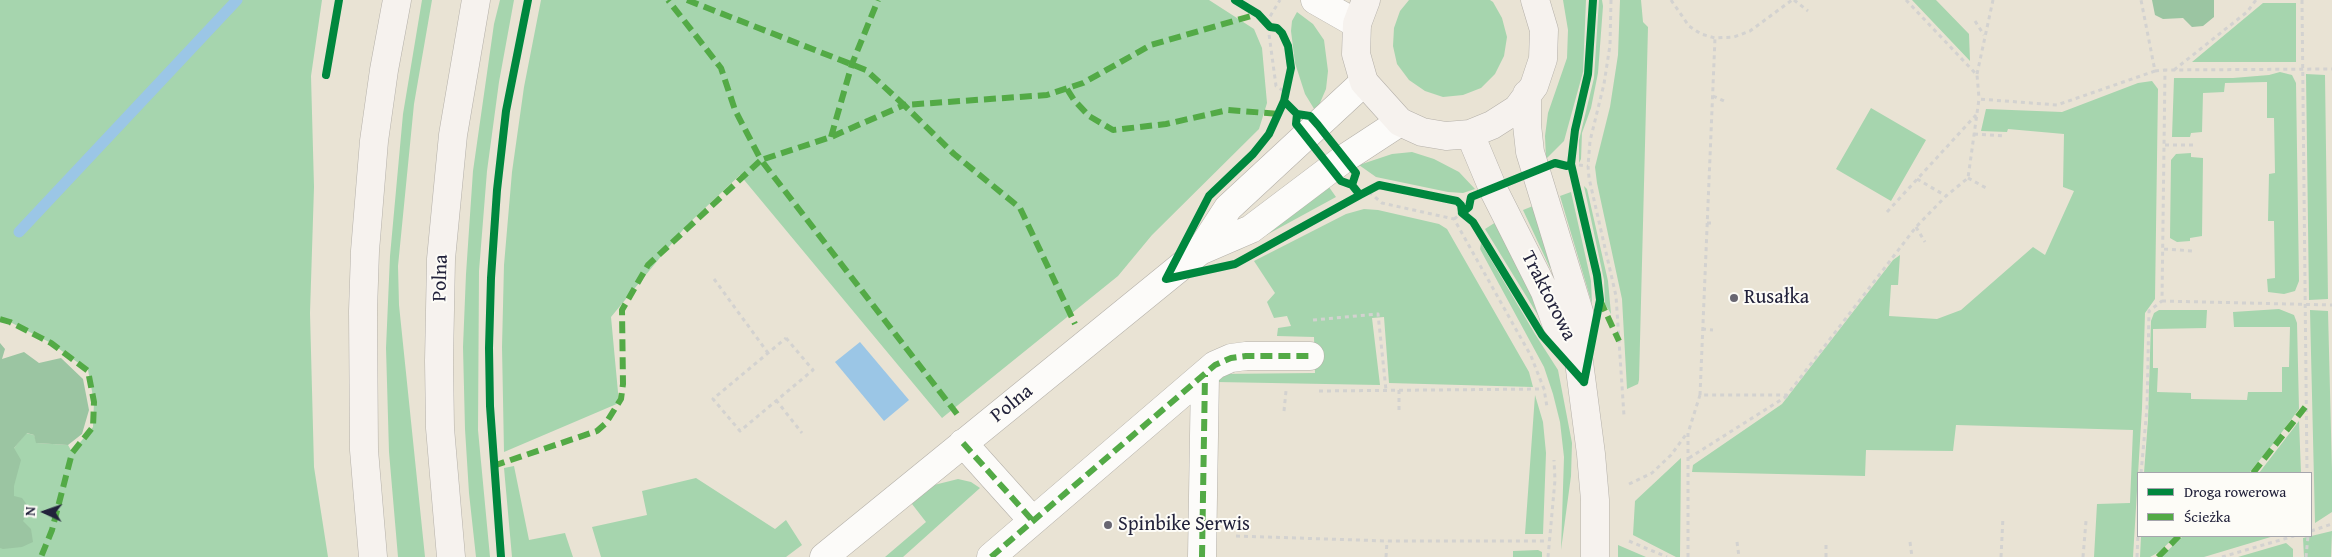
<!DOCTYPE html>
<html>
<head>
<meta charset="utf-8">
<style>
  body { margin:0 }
  #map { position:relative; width:2332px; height:557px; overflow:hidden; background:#e9e3d4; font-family:"Gentium Book Plus",serif }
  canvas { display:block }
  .legend { position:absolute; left:2137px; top:472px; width:175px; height:65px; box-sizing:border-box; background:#fdfcf7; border:1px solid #a5a5ac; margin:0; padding:6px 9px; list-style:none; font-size:15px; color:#22223b }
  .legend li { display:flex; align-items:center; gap:10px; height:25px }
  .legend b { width:25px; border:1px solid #a5a5ac }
  .north { position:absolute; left:20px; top:487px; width:50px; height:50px; -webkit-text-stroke:4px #fdfcf7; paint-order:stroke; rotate:273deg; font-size:14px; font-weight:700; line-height:20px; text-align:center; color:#22223b }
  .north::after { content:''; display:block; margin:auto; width:18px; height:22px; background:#22223b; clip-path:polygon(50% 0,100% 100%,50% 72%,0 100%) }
</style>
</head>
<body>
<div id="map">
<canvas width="2332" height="557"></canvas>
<ul class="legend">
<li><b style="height:6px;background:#00873e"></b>Droga rowerowa</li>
<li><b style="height:6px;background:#53aa46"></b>Ścieżka</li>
</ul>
<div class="north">N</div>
</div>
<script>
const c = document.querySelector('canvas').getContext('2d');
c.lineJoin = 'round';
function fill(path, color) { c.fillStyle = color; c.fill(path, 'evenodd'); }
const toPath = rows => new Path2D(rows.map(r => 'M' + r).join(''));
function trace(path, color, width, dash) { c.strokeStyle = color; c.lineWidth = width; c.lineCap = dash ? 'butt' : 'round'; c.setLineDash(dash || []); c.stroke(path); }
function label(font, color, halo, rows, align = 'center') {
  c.font = font + ' "Gentium Book Plus",serif'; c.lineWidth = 4; c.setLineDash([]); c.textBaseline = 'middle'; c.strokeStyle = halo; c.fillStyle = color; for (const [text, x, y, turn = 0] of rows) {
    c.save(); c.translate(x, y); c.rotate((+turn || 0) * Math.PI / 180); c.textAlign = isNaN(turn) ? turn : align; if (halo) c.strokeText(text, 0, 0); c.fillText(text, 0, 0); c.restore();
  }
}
const green = toPath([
  [0,0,322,0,311,76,314,187,310,313,314,467,328,557,0,557,0,460,14,448,26,433,34,435,37,443,68,445,72,452,93,427,94,402,88,370,51,343,10,322,0,319],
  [422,0,432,0,414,104,398,266,399,305,425,557,398,557,389,452,386,348,390,256,403,114],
  [500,0,514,0,499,82,487,171,479,271,478,430,490,557,476,557,469,493,465,429,463,347,466,274,473,171,494,24],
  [541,0,1209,0,1254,29,1262,48,1267,103,1259,129,1152,235,1118,276,942,418,740,175,687,225,611,317,619,403,504,452,502,347,504,265,512,172,524,87],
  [1409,0,1490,0,1493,2,1502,18,1507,37,1504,56,1495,74,1481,88,1463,95,1443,97,1425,91,1409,80,1397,64,1393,46,1394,28,1400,11],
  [1563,0,1586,0,1583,72,1564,141,1546,159,1545,136,1548,113,1567,58,1568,30],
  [1599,0,1602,0,1603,6,1598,73,1591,108,1582,133,1581,159,1579,163,1579,140,1594,78],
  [1620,0,1641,0,1643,22,1648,27,1639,380,1638,384,1627,389,1622,299,1597,183,1595,167,1610,107,1618,55],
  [1912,0,1936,0,1969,34,1970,61],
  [2263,3,2296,3,2296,62,2192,62],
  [1297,12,1313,24,1324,40,1328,71,1326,89,1316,112,1305,94,1295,63,1291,31,1292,21],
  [2280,72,2292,75,2296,83,2299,281,2295,291,2284,294,2268,292,2267,279,2275,278,2274,221,2268,221,2269,174,2275,173,2274,118,2267,118,2267,82,2225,83,2224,92,2203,93,2202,132,2191,133,2190,137,2172,137,2174,78,2233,78,2269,75],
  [2306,74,2325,75,2328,299,2309,300],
  [2152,81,2158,89,2155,299,2145,313,2142,408,2133,557,2094,557,2097,504,2130,503,2133,430,1956,425,1953,451,1866,450,1865,476,1692,472,1693,465,1782,404,1893,260,1900,255,1898,285,1891,285,1889,316,1937,319,1961,310,2033,247,2045,255,2074,191,2063,187,2064,134,2008,129,2007,132,1981,131,1986,109,2062,112,2138,83],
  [1871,108,1926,140,1891,201,1836,169],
  [1412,152,1434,159,1459,172,1475,189,1463,193,1448,192,1376,177,1359,165,1392,154],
  [2191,153,2191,157,2203,158,2202,236,2190,238,2190,241,2177,242,2170,238,2171,160,2176,154],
  [1584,186,1587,189,1608,281,1611,314,1605,304,1604,280],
  [1329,187,1336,197,1237,251],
  [1571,192,1591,281,1592,304,1560,196],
  [1533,206,1553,269,1550,268,1523,210],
  [1364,209,1378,210,1439,224,1447,229,1529,372,1533,387,1389,383,1384,317,1372,318,1380,385,1217,382,1218,374,1315,373,1314,337,1277,336,1278,328,1291,326,1287,316,1274,318,1267,302,1275,293,1254,261,1346,214],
  [1496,222,1525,274,1547,330,1485,229],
  [1481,243,1535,334,1558,370,1572,443,1571,476,1561,550,1564,457,1560,422,1553,394,1544,367,1480,249],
  [2279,309,2294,315,2297,323,2299,409,2273,444,2249,473,2144,473,2148,420,2151,321,2154,313,2159,310,2207,310,2206,328,2153,329,2153,368,2158,368,2157,392,2191,393,2191,399,2247,400,2248,392,2282,392,2282,367,2289,367,2290,327,2234,327,2233,312],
  [2310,310,2328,311,2332,472,2332,512,2315,523],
  [1535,395,1543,422,1546,453,1543,534,1525,534],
  [2299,421,2301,473,2259,473],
  [1681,458,1680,557,1676,557,1633,535,1635,501],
  [514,466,529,540,565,533,573,557,512,557,504,468],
  [696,478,775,529,786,520,802,545,786,557,601,557,592,527,647,515,642,491],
  [958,479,971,482,980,488,903,557,885,557,926,522,912,504,914,498,930,486],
  [2332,531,2331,557,2304,557,2303,538],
  [2141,536,2176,536,2159,552,2150,557,2140,557],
  [2183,536,2274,536,2204,557,2161,557],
  [2286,543,2293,549,2293,557,2238,557],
  [1618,545,1646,557,1618,557],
  [1538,550,1542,552,1542,557,1513,557,1513,551]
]);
const forest = toPath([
  [2152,0,2214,0,2214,17,2203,26,2192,27,2183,18,2163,19,2155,15],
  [0,343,5,349,2,359,24,352,39,363,61,358,83,379,89,410,82,434,68,445,36,443,34,435,27,433,14,448,21,460,14,486,14,496,22,498,30,509,23,521,31,529,33,542,22,547,3,549,0,548]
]);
const water = toPath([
  [860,342,909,400,884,421,835,362]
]);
const stream = toPath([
  [19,232,237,0]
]);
const path = toPath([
  [1611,0,1610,45,1604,84,1590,141,1588,166,1589,178,1616,296,1624,416],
  [1671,0,1689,26,1701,34,1715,38,1734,37,1750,31,1792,0],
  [1794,0,1808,11],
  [1906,0,1977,75,1979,98],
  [2302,0,2307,473],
  [1975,21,1984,35],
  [1266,23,1280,0],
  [1270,27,1269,34,1276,86,1285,92],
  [2174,70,2247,12,2256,0],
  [2155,71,2165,70],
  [1977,74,1993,0],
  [1713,96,1724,101],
  [1974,134,2004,136],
  [2165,145,2193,145],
  [1571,164,1588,166],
  [1968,178,1988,189],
  [1917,179,1946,196],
  [1369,192,1382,203,1454,219,1531,356,1544,389,1547,407],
  [1887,212,1976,115],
  [1454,219,1462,213],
  [1707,223,1715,223],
  [1916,227,1925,242],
  [2164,249,2193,251],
  [714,279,768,353],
  [2162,301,2332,305],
  [1313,320,1378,314,1386,390],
  [1702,329,1713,330],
  [786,338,813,370,740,431,713,399,786,338],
  [1399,390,1399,412],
  [1319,391,1544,389],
  [1700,395,1715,38],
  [776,400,802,433],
  [1284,411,1286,391],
  [1689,458,1787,396],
  [2141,473,2147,408,2149,311,2162,301,2165,70,2332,69],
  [1629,484,1652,473,1671,455,1687,433],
  [2311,531,2332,524],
  [1236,536,1387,541,1548,541],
  [1629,541,1667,557],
  [1737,542,1739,557],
  [1910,542,1912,557],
  [1386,557,1387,541],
  [1548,557,1555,480,1554,460],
  [1688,557,1688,433,1700,395,1787,395,1916,227,1946,196,1968,178,1979,99,2057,105,2155,71,2141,0],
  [1826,557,1826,544],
  [2001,557,2003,517],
  [2083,557,2086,521],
  [2137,557,2138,534],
  [2222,557,2294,536],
  [2306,557,2308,536]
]);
const street = toPath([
  [1315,0,1357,24],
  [1364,82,1228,208,1200,251,1251,229,1345,158,1400,122],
  [963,443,1033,521],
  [824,557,1200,251],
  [991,557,1215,365,1231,358,1246,356,1310,356],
  [1202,557,1205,375]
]);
const secondary = toPath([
  [1366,0,1357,24,1356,54,1364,82,1400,122,1422,132,1446,136,1470,134,1492,125,1517,109,1534,86,1543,59,1544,30,1535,0],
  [1527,94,1527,125,1530,152,1580,315,1578,354],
  [1470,134,1493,189,1545,292,1556,323,1578,354,1591,454,1595,500,1595,557],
  [373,557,364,450,363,311,365,251,374,141,384,70,397,0],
  [451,557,440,428,439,361,441,259,453,135,476,0]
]);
const quiet = toPath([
  [687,0,866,70,904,105,1047,95,1083,83,1151,45,1258,14],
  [1067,89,1074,100,1089,116,1113,130,1166,124,1228,110,1279,114],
  [831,137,852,64,878,0],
  [1600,300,1619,341],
  [0,319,10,322,51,343,88,371,94,402,93,427,72,453,52,530,41,557],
  [957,414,761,160,831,137,904,105,954,154,1020,208,1075,324],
  [963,443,1033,521],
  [493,466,597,431,606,423,621,399,623,384,622,310,648,265,761,160,735,110,721,68,668,0],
  [2253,473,2306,406],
  [991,557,1215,365,1231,358,1246,356,1310,356],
  [1202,557,1205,375],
  [2158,557,2179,536]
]);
const cycleway = toPath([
  [1235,0,1258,14,1270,27,1277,28,1282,33,1288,46,1291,68,1284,101,1297,114,1310,116,1318,125,1356,173,1352,185],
  [326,75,339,0],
  [1284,101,1269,134,1253,154,1209,196,1166,279,1235,264,1360,195],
  [1297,114,1296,124,1341,181,1352,185,1360,195,1379,185,1457,201,1461,205,1462,213,1473,222,1542,335,1584,382],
  [1462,213,1469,207,1471,197,1555,163,1567,166,1571,164],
  [1584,382,1600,300,1597,275,1571,164,1575,130,1588,74,1593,0],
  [501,557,490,406,489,348,491,278,497,190,506,111,528,0]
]);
const markers = [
  [1734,298,5,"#686671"],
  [1108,525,5,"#686671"]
];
const streetNames = [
  ["Polna",441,278,-88],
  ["Traktorowa",1548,296,63],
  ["Polna",1012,404,-39]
];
const poiNames = [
  ["Rusałka",1744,298],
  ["Spinbike Serwis",1118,525]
];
fill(green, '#a6d5ae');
fill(forest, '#9bc5a2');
fill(water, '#9bc6e6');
trace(stream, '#9bc6e6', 11);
trace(street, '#b4b0a9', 29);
trace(secondary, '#b4b0a9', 29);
trace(path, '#d3d2d0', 3, [4, 4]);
trace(street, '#fcfbf9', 28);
trace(secondary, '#f6f2ee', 28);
trace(quiet, '#53aa46', 6, [12, 6]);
trace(cycleway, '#00873e', 8);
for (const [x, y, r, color] of markers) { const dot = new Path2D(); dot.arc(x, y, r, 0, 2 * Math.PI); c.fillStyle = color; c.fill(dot); trace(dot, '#fdfcf7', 2); }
label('20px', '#22223b', '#fdfcf7', streetNames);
label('20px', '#22223b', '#fdfcf7', poiNames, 'left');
</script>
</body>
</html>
